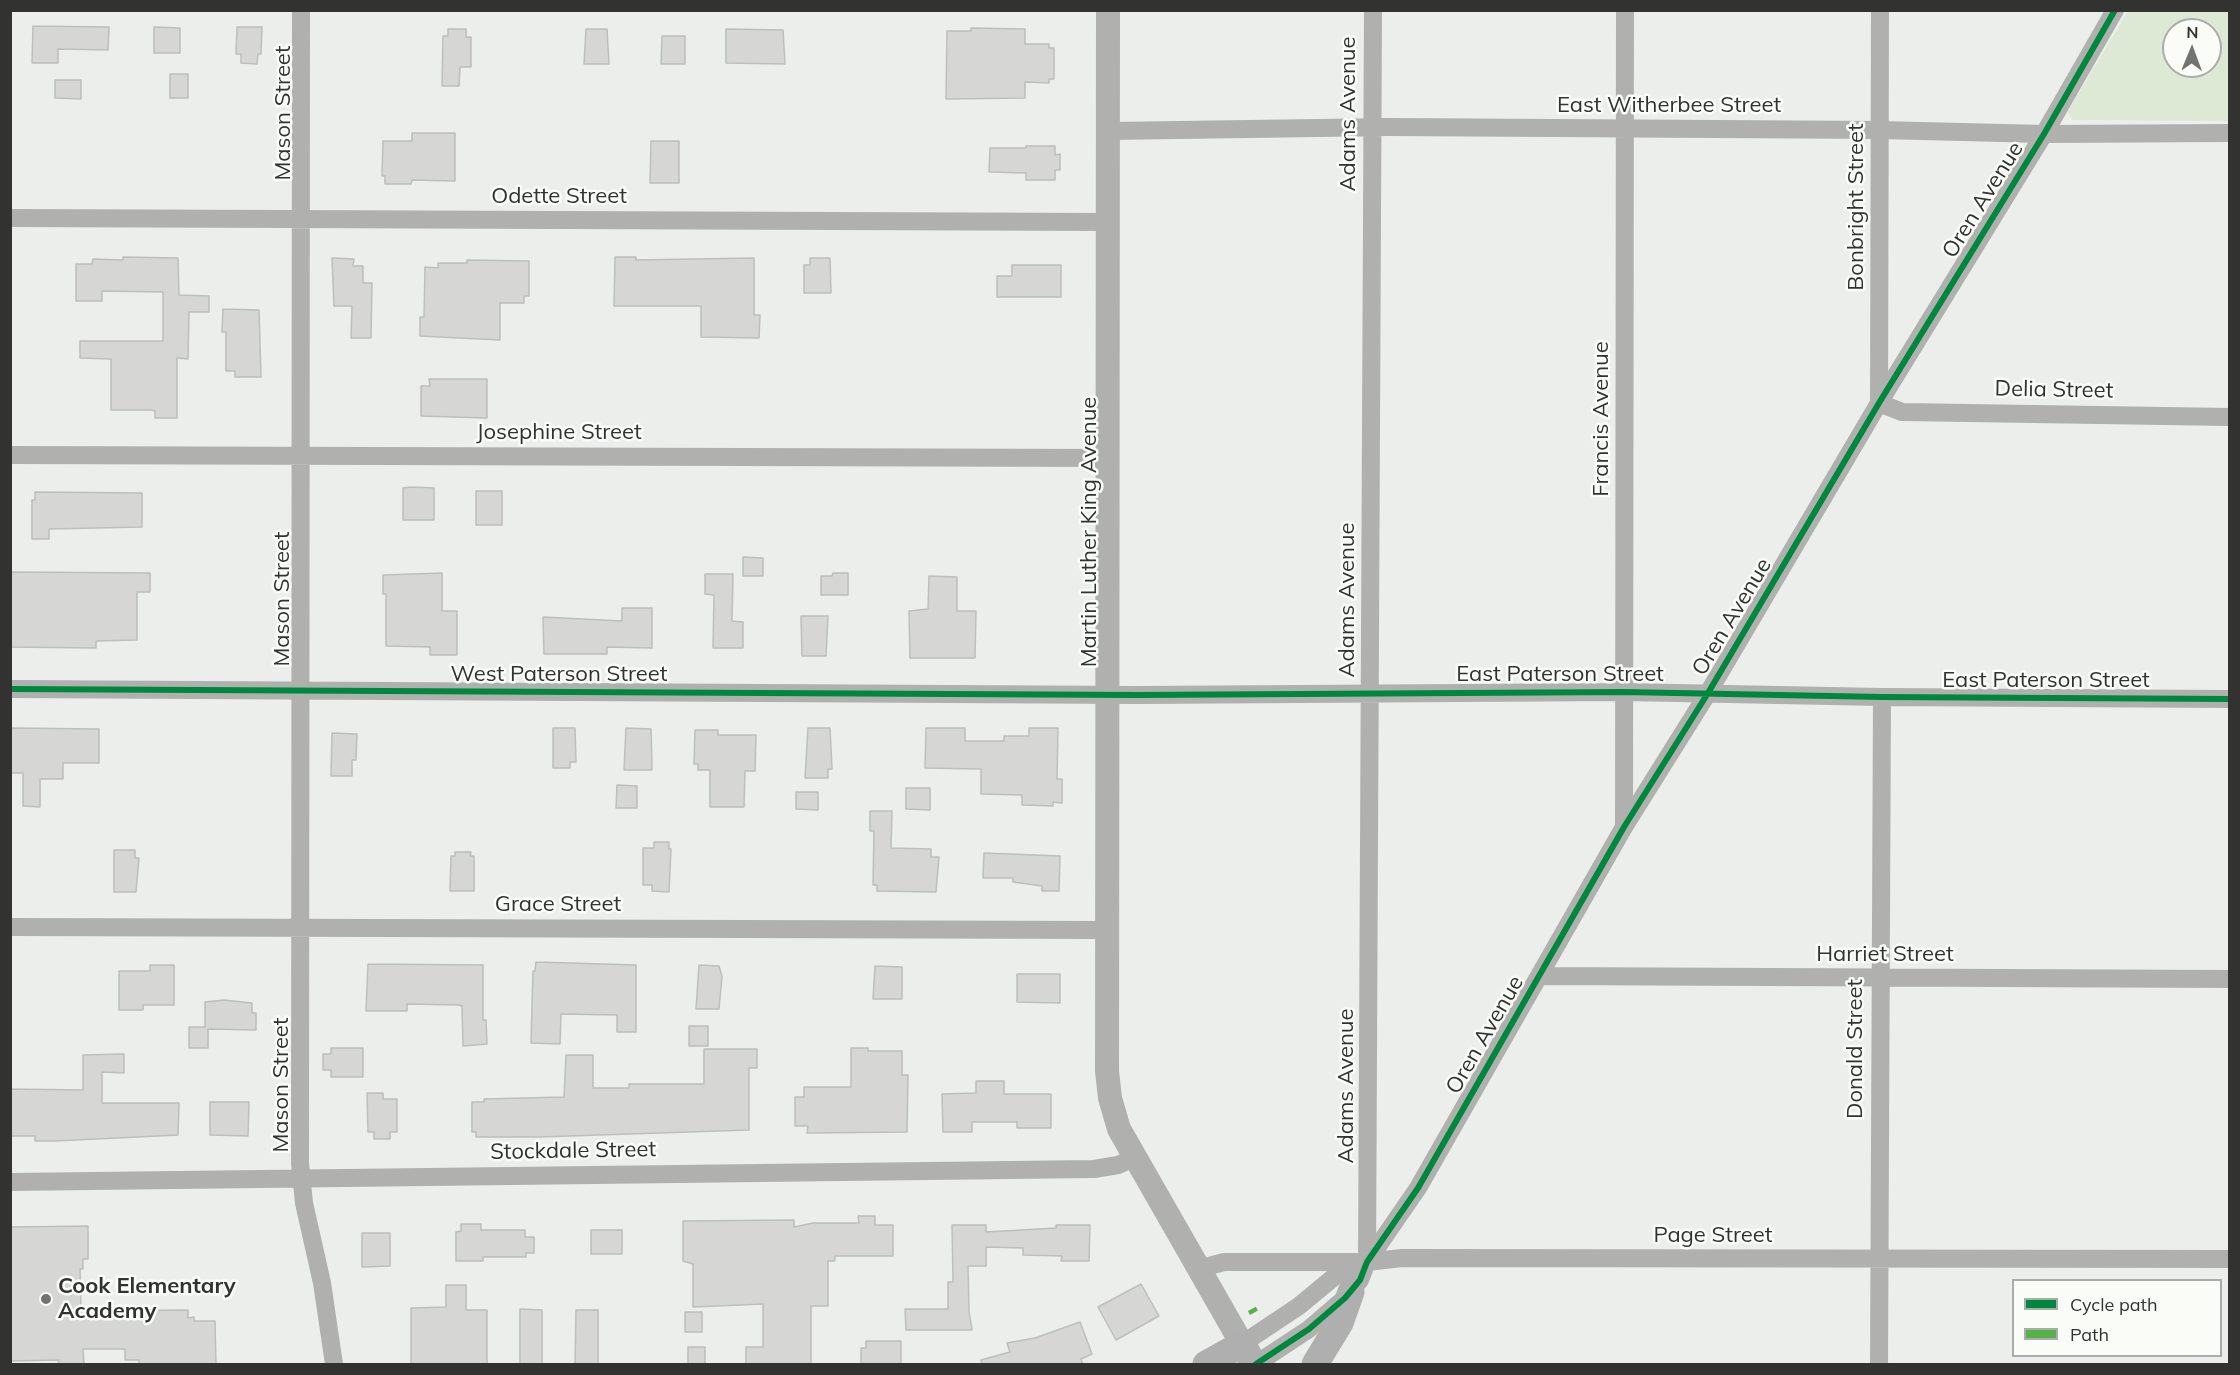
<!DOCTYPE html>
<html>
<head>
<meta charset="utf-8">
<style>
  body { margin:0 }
  #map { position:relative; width:2240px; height:1375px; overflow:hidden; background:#eceeeb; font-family:Mulish,sans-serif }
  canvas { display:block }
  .frame { position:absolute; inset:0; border:12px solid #323331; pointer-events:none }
  .legend { position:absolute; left:2012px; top:1279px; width:210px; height:78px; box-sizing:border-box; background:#f9fcf7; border:2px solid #a9aca8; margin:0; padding:8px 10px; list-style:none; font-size:18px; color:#323331 }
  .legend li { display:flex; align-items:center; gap:12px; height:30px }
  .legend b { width:30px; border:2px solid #a9aca8 }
  .north { position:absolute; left:2162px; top:18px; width:60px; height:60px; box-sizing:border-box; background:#f9fcf7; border:2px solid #a9aca8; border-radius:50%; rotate:1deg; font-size:16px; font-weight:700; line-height:24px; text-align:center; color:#323331 }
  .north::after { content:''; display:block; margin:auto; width:21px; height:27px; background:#737472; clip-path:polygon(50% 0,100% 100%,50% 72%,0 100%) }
</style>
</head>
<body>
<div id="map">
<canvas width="2240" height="1375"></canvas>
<div class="frame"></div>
<ul class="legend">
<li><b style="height:8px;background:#00873e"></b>Cycle path</li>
<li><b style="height:8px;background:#56b246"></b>Path</li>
</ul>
<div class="north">N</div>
</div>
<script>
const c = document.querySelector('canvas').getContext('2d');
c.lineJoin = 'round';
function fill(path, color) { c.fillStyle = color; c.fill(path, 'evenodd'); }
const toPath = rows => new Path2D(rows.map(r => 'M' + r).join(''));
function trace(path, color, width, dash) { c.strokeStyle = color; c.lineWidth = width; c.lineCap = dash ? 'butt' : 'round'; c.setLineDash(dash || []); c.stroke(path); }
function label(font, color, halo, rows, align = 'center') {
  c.font = font + ' Mulish,sans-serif'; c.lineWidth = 5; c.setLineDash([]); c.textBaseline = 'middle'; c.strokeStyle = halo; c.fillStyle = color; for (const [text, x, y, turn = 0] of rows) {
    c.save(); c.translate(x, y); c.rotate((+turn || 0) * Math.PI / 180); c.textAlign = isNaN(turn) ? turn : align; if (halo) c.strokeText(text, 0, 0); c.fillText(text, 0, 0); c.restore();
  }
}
const green = toPath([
  [2128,11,2229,11,2229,121,2073,120,2068,112,2070,108],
  [2174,30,2210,30,2210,66,2174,66]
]);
const building = toPath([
  [33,26,109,27,108,50,58,49,58,63,32,63,33,26],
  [154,27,180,28,180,53,154,53,154,27],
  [237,27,262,27,261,54,258,54,257,64,241,63,241,54,236,54,237,27],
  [971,28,1025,29,1025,44,1049,44,1049,48,1054,48,1054,79,1049,79,1049,83,1025,82,1025,98,946,99,947,31,971,31,971,28],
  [448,29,466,29,466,37,471,37,471,67,460,67,459,86,442,86,443,36,448,36,448,29],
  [586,29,607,29,609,64,584,64,586,29],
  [726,29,783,30,785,64,726,63,726,29],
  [662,36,685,36,685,64,661,64,662,36],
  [170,74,188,74,188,98,170,98,170,74],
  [55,80,81,80,81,99,55,98,55,80],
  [412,133,455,133,455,181,412,180,411,184,385,184,385,176,382,176,383,141,412,141,412,133],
  [651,141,679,141,679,183,650,183,651,141],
  [1026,146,1055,146,1055,155,1060,154,1060,170,1055,170,1055,180,1026,180,1026,173,989,172,990,148,1026,148,1026,146],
  [123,257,178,258,179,295,209,296,209,312,189,312,188,359,177,358,177,418,155,418,155,411,151,410,111,410,111,359,80,358,80,341,163,341,163,292,102,291,102,301,76,301,76,264,92,264,93,259,123,260,123,257],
  [615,257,636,257,636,260,754,258,754,315,760,315,759,338,701,337,701,306,614,306,615,257],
  [332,258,354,259,353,266,363,266,363,283,372,283,371,338,351,338,352,306,334,306,332,258],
  [810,258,830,258,831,293,804,293,804,265,810,265,810,258],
  [467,260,529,261,529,296,524,296,524,303,500,303,500,340,420,336,420,317,424,317,425,267,438,268,438,263,467,263,467,260],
  [1012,265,1061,265,1061,297,997,297,997,276,1012,276,1012,265],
  [223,309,259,310,261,377,235,377,235,371,226,371,226,332,222,332,223,309],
  [429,379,487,379,487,418,421,416,421,386,430,386,429,379],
  [411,487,434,488,434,520,403,520,403,488,411,487],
  [476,491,502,491,502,525,476,525,476,491],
  [35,492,142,493,142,527,49,529,49,539,32,539,32,500,35,500,35,492],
  [743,557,763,558,763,576,743,576,743,557],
  [10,572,150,573,150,592,137,592,137,640,96,641,96,648,10,647,10,572],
  [442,573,442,611,457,611,457,655,430,655,430,647,386,646,386,594,383,594,383,575,442,573],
  [833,573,848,573,848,595,821,595,821,576,832,576,833,573],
  [705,574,733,574,732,621,743,622,743,648,713,648,714,595,705,594,705,574],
  [929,576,957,577,957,611,976,611,975,658,910,658,909,611,928,609,929,576],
  [622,608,652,608,652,648,607,647,607,654,544,654,543,617,622,621,622,608],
  [801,616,828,616,826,656,802,656,801,616],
  [10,728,99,729,99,763,63,763,63,779,40,779,40,807,23,806,23,773,10,773,10,728],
  [553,728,575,728,576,762,570,762,570,768,553,768,553,728],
  [626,728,651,729,652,770,624,770,626,728],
  [808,728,830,728,832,769,828,769,828,778,805,778,808,728],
  [926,728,965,728,965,741,1004,741,1004,736,1029,736,1029,728,1058,728,1057,779,1062,779,1062,803,1053,802,1053,806,1022,805,1022,795,981,794,981,769,925,768,926,728],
  [695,730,718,730,718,735,756,735,755,771,745,771,744,807,710,807,710,770,698,770,698,764,694,764,695,730],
  [332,733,357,734,356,760,352,760,352,776,331,776,332,733],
  [617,785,637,786,637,808,616,808,617,785],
  [906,788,930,788,930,810,906,809,906,788],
  [796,792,818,792,818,810,796,809,796,792],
  [870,811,892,811,891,848,931,849,931,857,939,857,936,892,877,891,877,885,873,885,874,831,870,831,870,811],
  [654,842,669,842,669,849,671,849,669,892,652,891,652,885,643,885,643,848,654,848,654,842],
  [114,850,135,850,135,858,139,858,136,892,114,892,114,850],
  [455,852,471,852,470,856,474,856,474,891,450,891,451,856,455,856,455,852],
  [984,853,1060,856,1059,891,1042,891,1042,886,1013,882,1013,878,983,878,984,853],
  [536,962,636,965,636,1032,617,1032,617,1015,561,1014,560,1044,531,1043,533,971,535,971,536,962],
  [368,964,483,965,483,1020,486,1020,487,1044,463,1046,462,1006,459,1005,407,1004,407,1011,366,1011,368,964],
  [150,965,174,965,174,1005,143,1005,143,1010,119,1010,119,971,150,971,150,965],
  [699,965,719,966,722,976,719,1009,696,1009,699,965],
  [875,966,902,967,902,999,873,999,875,966],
  [1017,974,1060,974,1060,1003,1017,1002,1017,974],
  [224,1000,252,1003,252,1013,256,1013,256,1030,208,1029,208,1048,189,1048,189,1027,205,1027,205,1002,224,1000],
  [689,1026,708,1026,708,1046,689,1046,689,1026],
  [331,1048,363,1048,363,1077,331,1077,331,1070,323,1070,323,1054,331,1054,331,1048],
  [851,1048,868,1048,868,1051,902,1051,902,1075,908,1075,907,1132,807,1133,808,1126,795,1126,795,1097,804,1097,804,1087,851,1087,851,1048],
  [704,1049,757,1049,757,1068,749,1068,749,1130,539,1137,476,1137,476,1132,472,1132,472,1102,484,1102,484,1099,564,1097,566,1055,593,1055,593,1088,629,1088,629,1084,704,1084,704,1049],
  [124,1054,124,1073,102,1072,102,1103,179,1103,178,1135,55,1141,35,1141,35,1136,10,1136,10,1089,83,1090,83,1055,124,1054],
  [976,1081,1004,1081,1004,1094,1051,1094,1051,1128,1017,1128,1017,1122,972,1122,972,1132,943,1132,942,1094,976,1093,976,1081],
  [367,1093,383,1093,383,1099,397,1099,397,1132,390,1132,390,1139,374,1139,374,1132,368,1132,367,1093],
  [210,1102,249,1102,248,1136,210,1135,210,1102],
  [858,1216,875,1216,875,1225,893,1225,893,1256,835,1256,835,1261,828,1261,828,1306,811,1306,811,1365,746,1365,746,1347,763,1347,763,1304,693,1307,693,1264,683,1261,683,1221,794,1220,794,1227,813,1223,859,1223,858,1216],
  [461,1224,481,1224,481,1230,525,1230,525,1237,534,1237,534,1253,526,1253,526,1257,483,1257,483,1261,456,1261,456,1232,461,1231,461,1224],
  [952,1225,986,1225,986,1232,1056,1228,1056,1225,1090,1225,1089,1261,1061,1261,1062,1256,1023,1255,1023,1248,986,1247,986,1266,968,1266,969,1311,972,1330,906,1330,905,1309,948,1309,948,1282,953,1282,952,1225],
  [88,1226,88,1259,83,1259,83,1269,80,1269,81,1311,188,1310,188,1318,194,1317,194,1321,215,1321,216,1365,139,1365,139,1360,125,1360,125,1349,83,1349,84,1365,58,1365,59,1360,10,1361,10,1227,88,1226],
  [591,1230,622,1230,622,1254,591,1254,591,1230],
  [362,1233,390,1233,390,1266,362,1267,362,1233],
  [1141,1284,1159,1316,1116,1340,1098,1307,1141,1284],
  [446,1285,466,1285,466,1310,487,1310,487,1365,411,1365,411,1308,446,1307,446,1285],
  [520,1309,542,1310,542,1365,520,1365,520,1309],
  [576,1310,598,1310,598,1365,575,1365,576,1310],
  [685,1312,702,1312,702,1332,685,1332,685,1312],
  [1080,1322,1092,1354,1081,1359,1083,1365,982,1365,981,1360,1010,1352,1007,1343,1035,1338,1080,1322],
  [866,1341,901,1341,901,1365,861,1365,861,1348,866,1348,866,1341],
  [688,1347,705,1347,705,1365,688,1365,688,1347]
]);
const minor = toPath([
  [301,10,300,1163,304,1203,322,1283,334,1364],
  [1880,10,1879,403,1902,412,2230,417],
  [1108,131,1389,127,1880,130,2044,134,2230,133],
  [10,218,1107,222],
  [10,455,1107,458],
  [10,689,1137,695,1624,692,1882,697,2230,699],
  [1624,827,1625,10],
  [10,927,1106,930],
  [1540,976,2230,979],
  [10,1182,1094,1169,1118,1165,1134,1158],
  [1367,1261,1373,10],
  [1198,1269,1224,1262,1367,1262,1402,1258,2230,1259],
  [1242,1344,1299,1306,1334,1277,1360,1265],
  [1256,1364,1309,1329,1345,1298,1360,1280,1367,1262,1418,1188,1624,827,1708,693,1879,403,2044,134,2115,10],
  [1879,1364,1882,697]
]);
const tertiary = toPath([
  [1108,10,1107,1071,1110,1098,1119,1129,1242,1344]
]);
const secondary = toPath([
  [1206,1364,1242,1344,1254,1364],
  [1315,1364,1340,1323,1351,1292]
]);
const quiet = toPath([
  [1249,1313,1258,1308]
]);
const cycleway = toPath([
  [10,689,1137,695,1624,692,1882,697,2230,699],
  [1256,1364,1309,1329,1345,1298,1360,1280,1367,1262,1418,1188,1624,827,1708,693,1879,403,2044,134,2115,10]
]);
const markers = [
  [46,1299,6,"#737472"]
];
const streetNames = [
  ["East Witherbee Street",1669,105],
  ["Mason Street",283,113,-90],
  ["Adams Avenue",1348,114,-90],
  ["Odette Street",559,196],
  ["Oren Avenue",1983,200,-58],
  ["Bonbright Street",1856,207,-90],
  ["Delia Street",2054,390,1],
  ["Francis Avenue",1601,419,-90],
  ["Josephine Street",559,432],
  ["Martin Luther King Avenue",1089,532,-90],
  ["Mason Street",282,599,-90],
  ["Adams Avenue",1347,600,-90],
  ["Oren Avenue",1732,617,-59],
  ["West Paterson Street",559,674],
  ["East Paterson Street",1560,674],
  ["East Paterson Street",2046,680],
  ["Grace Street",558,904],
  ["Harriet Street",1885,954],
  ["Oren Avenue",1485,1035,-60],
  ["Donald Street",1855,1049,-90],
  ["Mason Street",281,1085,-90],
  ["Adams Avenue",1346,1086,-90],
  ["Stockdale Street",573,1151,-1],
  ["Page Street",1713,1235]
];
const poiNames = [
  ["Cook Elementary",58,1286],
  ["Academy",58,1311]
];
fill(green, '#dde9d4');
fill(building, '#d6d7d5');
trace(building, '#bdbfbc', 1.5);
trace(minor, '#b0b0af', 18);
trace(tertiary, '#b0b0af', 24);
trace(secondary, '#afafaf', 27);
trace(quiet, '#56b246', 4.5, [9, 4.5]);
trace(cycleway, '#00873e', 6);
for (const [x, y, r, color] of markers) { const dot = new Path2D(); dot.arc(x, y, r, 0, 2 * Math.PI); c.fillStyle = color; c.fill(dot); trace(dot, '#f9fcf7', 2); }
label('22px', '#323331', '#f9fcf7', streetNames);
label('bold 22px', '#323331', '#f9fcf7', poiNames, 'left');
</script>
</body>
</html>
